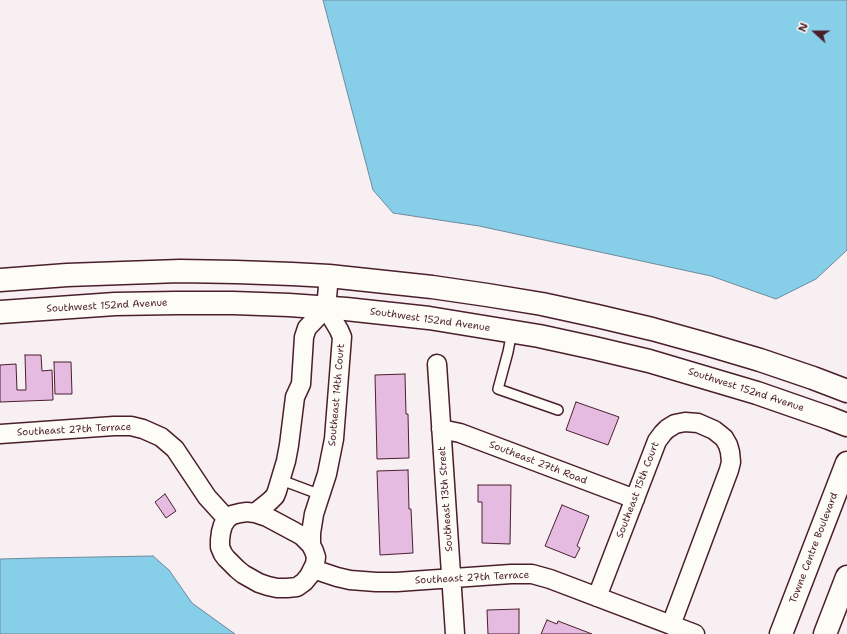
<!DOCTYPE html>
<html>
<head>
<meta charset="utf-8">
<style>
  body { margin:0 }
  #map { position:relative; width:847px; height:634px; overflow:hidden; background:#f8eff3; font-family:"Shantell Sans",sans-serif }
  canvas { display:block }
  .north { position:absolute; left:795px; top:12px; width:40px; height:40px; -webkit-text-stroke:3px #fdfcf7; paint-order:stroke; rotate:291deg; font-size:11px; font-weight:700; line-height:16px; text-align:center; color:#4a1f2b }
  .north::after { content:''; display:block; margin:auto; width:14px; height:18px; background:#4a1f2b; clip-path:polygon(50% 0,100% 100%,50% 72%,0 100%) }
</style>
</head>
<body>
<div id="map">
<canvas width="847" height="634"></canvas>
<div class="north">N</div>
</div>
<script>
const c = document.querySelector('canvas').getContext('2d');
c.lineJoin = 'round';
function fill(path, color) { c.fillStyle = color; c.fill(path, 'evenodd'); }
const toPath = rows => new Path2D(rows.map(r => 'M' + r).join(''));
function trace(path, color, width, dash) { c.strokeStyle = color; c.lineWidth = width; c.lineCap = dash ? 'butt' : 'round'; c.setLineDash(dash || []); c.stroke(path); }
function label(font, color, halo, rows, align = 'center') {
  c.font = font + ' "Shantell Sans",sans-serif'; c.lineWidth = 3; c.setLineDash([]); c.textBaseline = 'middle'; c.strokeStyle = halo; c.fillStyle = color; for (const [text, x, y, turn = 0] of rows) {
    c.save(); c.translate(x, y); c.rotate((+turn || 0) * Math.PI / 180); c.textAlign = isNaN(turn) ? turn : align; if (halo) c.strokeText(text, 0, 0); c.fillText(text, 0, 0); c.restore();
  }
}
const water = toPath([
  [323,0,847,0,847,250,816,279,776,299,711,276,479,226,393,213,373,190,323,0],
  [153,556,169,570,192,603,235,634,0,634,0,559,37,558,153,556]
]);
const building = toPath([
  [25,355,41,355,42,371,52,370,53,400,0,402,0,365,16,364,17,390,26,390,25,355],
  [54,362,71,362,72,394,55,394,54,362],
  [405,374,406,414,408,414,409,458,377,459,375,375,405,374],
  [576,402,619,417,608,445,566,430,576,402],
  [408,470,409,509,411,509,413,553,380,555,377,471,408,470],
  [478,485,511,485,510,544,482,543,482,502,478,502,478,485],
  [165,494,176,511,166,518,155,502,165,494],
  [562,505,589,516,577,546,580,548,575,558,545,546,562,505],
  [519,609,519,634,488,634,487,610,519,609],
  [547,620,557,624,558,621,592,634,541,634,547,620]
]);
const service = toPath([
  [512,331,508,352,498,389,558,410],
  [281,480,321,495]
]);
const minor = toPath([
  [326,308,329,276],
  [437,364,455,634],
  [441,429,460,433,635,499],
  [0,434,114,426,131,426,143,429,161,437,175,449,207,497,227,519],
  [247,512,255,513,267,517,295,532,302,536,311,545,314,551,316,557,315,564,309,576,304,582,297,587,287,588,277,588,268,586,259,583,243,574,237,569,226,558,223,554,220,547,220,540,221,532,223,525,227,519,232,515,240,513,247,512],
  [255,513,270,501,275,496,277,491,286,461,289,445,295,397,301,384,304,337,307,328,326,308],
  [311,545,311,533,314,514,327,474,334,439,342,337,339,330,326,308],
  [313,569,337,577,350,580,376,582,397,582,511,574,532,574,550,579,695,634],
  [597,597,657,441,663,433,667,429,675,424,685,422,698,423,714,430,724,438,728,445,730,452,731,462,729,470,671,625]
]);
const tertiary = toPath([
  [0,280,67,275,123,273,180,271,236,272,292,274,329,276,432,287,487,295,542,304,597,316,652,329,706,344,760,360,813,378,847,391],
  [0,312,115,304,176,303,233,303,289,305,346,309,429,318,539,336,594,348,649,361,757,393,829,418,847,425],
  [781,634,847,463],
  [825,634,847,577]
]);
const streetNames = [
  ["Southwest 152nd Avenue",107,306,-3],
  ["Southwest 152nd Avenue",430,320,8],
  ["Southwest 152nd Avenue",746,390,18],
  ["Southeast 14th Court",337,395,-85],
  ["Southeast 27th Terrace",74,430,-3],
  ["Southeast 27th Road",538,463,21],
  ["Southeast 15th Court",638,490,-69],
  ["Southeast 13th Street",446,499,-94],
  ["Towne Centre Boulevard",814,548,-69],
  ["Southeast 27th Terrace",472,578,-3]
];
fill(water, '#87cfe8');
trace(water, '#6f899c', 1);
fill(building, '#e6bbe1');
trace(building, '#4a1f2b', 1);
trace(service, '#4a1f2b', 12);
trace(minor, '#4a1f2b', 21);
trace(tertiary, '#4a1f2b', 25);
trace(service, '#fdfcf7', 9);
trace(minor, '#fdfcf7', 18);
trace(tertiary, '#fdfcf7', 22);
label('10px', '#4a1f2b', '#fdfcf7', streetNames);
</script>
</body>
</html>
